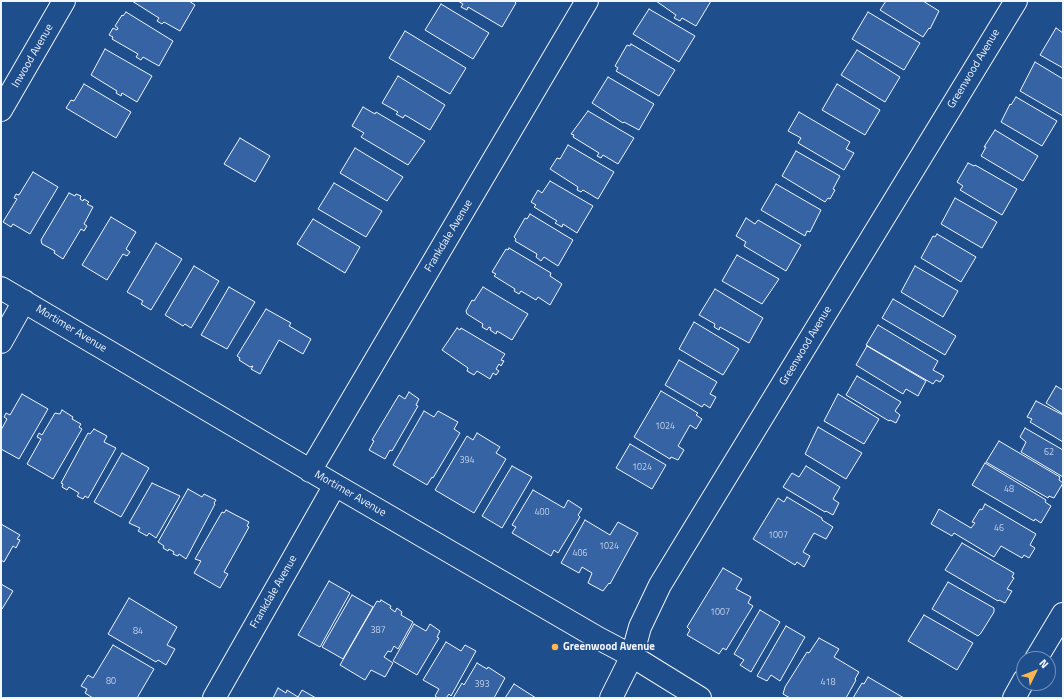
<!DOCTYPE html>
<html>
<head>
<meta charset="utf-8">
<style>
  body { margin:0 }
  #map { position:relative; width:1064px; height:699px; overflow:hidden; background:#1f4e8c; font-family:"Titillium Web",sans-serif }
  canvas { display:block }
  .frame { position:absolute; inset:0; border:2px solid #f2f6ff; pointer-events:none }
  .north { position:absolute; left:1016px; top:651px; width:40px; height:40px; box-sizing:border-box; background:#1f4e8c; border:1px solid #7391ba; border-radius:50%; rotate:47deg; font-size:11px; font-weight:700; line-height:16px; text-align:center; color:#f2f6ff }
  .north::after { content:''; display:block; margin:auto; width:14px; height:18px; background:#ffb74d; clip-path:polygon(50% 0,100% 100%,50% 72%,0 100%) }
</style>
</head>
<body>
<div id="map">
<canvas width="1064" height="699"></canvas>
<div class="frame"></div>
<div class="north">N</div>
</div>
<script>
const c = document.querySelector('canvas').getContext('2d');
c.lineJoin = 'round';
function fill(path, color) { c.fillStyle = color; c.fill(path, 'evenodd'); }
const toPath = rows => new Path2D(rows.map(r => 'M' + r).join(''));
function trace(path, color, width, dash) { c.strokeStyle = color; c.lineWidth = width; c.lineCap = dash ? 'butt' : 'round'; c.setLineDash(dash || []); c.stroke(path); }
function label(font, color, halo, rows, align = 'center') {
  c.font = font + ' "Titillium Web",sans-serif'; c.lineWidth = 3; c.setLineDash([]); c.textBaseline = 'middle'; c.strokeStyle = halo; c.fillStyle = color; for (const [text, x, y, turn = 0] of rows) {
    c.save(); c.translate(x, y); c.rotate((+turn || 0) * Math.PI / 180); c.textAlign = isNaN(turn) ? turn : align; if (halo) c.strokeText(text, 0, 0); c.fillText(text, 0, 0); c.restore();
  }
}
const building = toPath([
  [132,1,189,1,195,5,180,31,164,22,162,24,157,21,159,18,132,1],
  [458,1,514,1,516,3,502,27,468,7,467,10,461,7,463,4,458,1],
  [656,1,711,1,696,26,682,18,680,21,674,18,676,15,656,1],
  [886,1,923,1,939,11,930,29,929,28,923,37,880,10,886,1],
  [441,4,489,33,473,59,425,30,441,4],
  [649,9,695,36,679,62,633,34,649,9],
  [126,12,173,41,159,66,143,57,141,60,136,57,138,54,112,39,113,37,109,35,113,28,117,30,118,28,115,26,122,15,123,16,126,12],
  [868,12,920,43,904,70,852,39,868,12],
  [1056,28,1063,33,1063,68,1040,55,1056,28],
  [405,31,466,68,450,94,389,58,405,31],
  [631,44,675,70,659,96,616,71,618,68,615,66,627,45,630,46,631,44],
  [105,49,152,76,137,102,122,93,121,96,116,93,117,91,91,75,105,49],
  [857,50,900,77,885,102,841,75,857,50],
  [1035,62,1063,79,1063,116,1020,91,1035,62],
  [398,76,445,105,430,130,405,115,403,118,396,114,398,112,382,103,398,76],
  [608,77,654,104,639,130,624,122,623,123,592,103,608,77],
  [84,84,131,112,116,138,66,108,71,100,74,101,84,84],
  [837,84,880,110,865,135,822,110,837,84],
  [1016,97,1057,121,1042,146,1001,122,1010,104,1011,105,1016,97],
  [363,107,375,114,376,112,425,141,408,165,361,137,364,133,352,126,363,107],
  [588,111,634,138,618,164,603,155,601,158,597,156,599,153,573,137,574,135,571,134,588,111],
  [799,112,850,142,846,149,854,153,844,170,798,143,801,138,788,131,799,112],
  [995,130,1038,156,1023,181,981,156,986,147,984,147,995,130],
  [240,138,270,156,255,182,224,164,240,138],
  [568,145,614,172,598,199,583,190,581,192,577,190,578,187,550,169,557,158,560,159,568,145],
  [355,148,403,177,387,201,340,173,355,148],
  [796,151,840,176,833,189,835,190,830,199,828,198,825,202,782,176,796,151],
  [968,163,974,166,975,165,1017,189,1002,215,960,190,963,186,957,182,968,163],
  [33,172,58,187,30,234,13,224,11,227,3,222,17,199,14,198,16,194,19,195,33,172],
  [550,181,593,206,577,233,563,224,562,227,555,223,557,221,534,207,536,205,531,202,538,190,542,193,550,181],
  [334,183,382,211,366,237,318,209,334,183],
  [776,184,821,210,810,232,807,231,805,236,761,210,776,184],
  [69,193,75,196,76,194,81,196,80,199,83,201,84,199,89,202,87,204,93,207,84,224,87,226,84,231,81,229,63,259,54,253,55,251,42,244,41,240,69,193],
  [955,198,997,222,982,248,941,224,955,198],
  [530,214,573,240,558,266,544,257,541,261,536,257,537,254,515,241,516,239,514,237,525,218,527,219,530,214],
  [111,217,136,232,126,249,130,252,127,256,123,254,107,280,82,265,111,217],
  [746,218,755,224,758,220,801,245,786,271,744,246,746,242,736,236,746,218],
  [313,219,360,247,345,273,297,244,313,219],
  [937,234,976,257,961,282,921,258,933,236,935,237,937,234],
  [156,243,182,259,151,310,141,304,143,301,127,292,156,243],
  [509,248,551,273,550,276,562,284,550,305,538,297,536,300,521,291,519,294,514,291,515,289,494,276,496,274,492,272,506,249,508,250,509,248],
  [737,255,779,279,762,304,722,281,737,255],
  [194,266,219,281,191,328,185,324,183,326,165,315,194,266],
  [915,266,958,291,943,317,901,292,915,266],
  [229,287,255,302,227,349,201,335,229,287],
  [483,287,528,314,512,340,497,331,496,334,490,330,491,328,489,327,487,330,482,327,483,324,467,314,466,311,472,300,474,301,483,287],
  [715,289,763,318,749,343,720,327,719,330,714,327,715,324,699,315,715,289],
  [893,299,956,336,945,355,882,318,893,299],
  [266,309,291,323,289,326,311,339,303,354,279,340,260,374,251,369,253,366,250,367,239,360,240,358,237,356,266,309],
  [694,322,739,349,723,375,679,349,694,322],
  [878,325,938,361,933,370,944,376,940,382,936,380,933,384,866,345,878,325],
  [457,328,460,330,461,328,505,354,501,360,504,361,501,366,499,364,496,369,499,371,496,375,493,373,490,379,477,371,474,375,467,371,468,368,442,350,457,328],
  [867,346,926,381,918,396,906,389,903,394,856,365,867,346],
  [679,360,717,382,710,394,716,397,710,408,704,404,702,407,665,385,679,360],
  [857,376,901,402,895,411,900,415,896,423,890,420,889,421,846,395,857,376],
  [1056,386,1063,390,1063,414,1046,403,1056,386],
  [661,391,698,413,696,415,702,419,696,429,690,425,678,446,684,450,678,460,671,457,670,459,634,437,661,391],
  [409,392,419,399,416,405,418,406,392,451,390,450,385,459,369,450,374,441,372,440,399,395,405,399,409,392],
  [22,394,48,409,19,459,1,449,1,430,7,419,4,417,6,413,10,415,22,394],
  [838,394,879,419,864,444,824,421,838,394],
  [1036,401,1063,415,1063,442,1030,422,1032,419,1027,417,1036,401],
  [62,410,73,417,72,419,81,424,79,427,82,429,53,479,27,464,41,439,37,437,39,433,42,435,55,413,60,414,62,410],
  [424,411,434,417,438,411,458,422,454,429,460,433,433,478,432,477,427,485,393,465,424,411],
  [818,427,862,453,846,479,805,454,818,427],
  [1025,428,1063,450,1063,477,1021,452,1026,442,1020,437,1025,428],
  [94,429,107,436,104,442,116,448,88,498,85,496,83,499,77,496,79,493,69,487,67,490,62,487,63,484,61,483,88,433,90,434,94,429],
  [477,433,500,447,496,453,506,459,474,513,435,490,467,436,473,440,477,433],
  [999,441,1060,477,1059,480,1063,483,1054,498,1049,496,1048,498,986,462,999,441],
  [630,444,666,465,652,489,616,468,630,444],
  [122,453,149,468,121,517,94,502,122,453],
  [985,463,1046,500,1045,502,1051,506,1041,523,1035,519,1034,521,972,485,985,463],
  [512,466,532,477,502,528,482,516,512,466],
  [806,466,840,487,833,499,839,503,833,515,826,511,825,512,783,487,792,473,799,477,806,466],
  [152,483,180,496,156,538,149,533,147,536,138,531,140,528,129,523,152,483],
  [188,489,202,497,204,494,216,500,214,503,215,504,186,559,179,554,178,556,173,554,174,552,169,549,168,551,163,548,164,546,158,542,188,489],
  [533,490,564,508,568,500,582,509,578,515,580,517,558,553,554,550,551,556,512,533,516,527,512,525,533,490],
  [787,497,822,518,822,520,833,527,826,539,814,533,803,552,810,556,804,567,797,562,795,565,753,539,778,498,784,502,787,497],
  [985,504,1036,534,1030,545,1035,548,1029,558,1024,555,1022,558,1001,546,994,557,954,533,952,536,931,524,939,509,971,528,975,523,972,522,980,509,982,510,985,504],
  [226,510,249,522,247,526,249,527,224,572,228,574,220,588,194,573,201,561,195,559,222,512,224,513,226,510],
  [585,520,610,535,618,522,638,533,610,584,609,583,603,591,588,583,592,573,582,567,579,573,561,563,585,520],
  [1,524,20,535,17,539,20,540,16,548,13,546,4,562,1,560,1,524],
  [962,543,1014,573,1012,577,1014,578,1007,589,1012,591,1005,603,999,600,998,601,945,570,962,543],
  [723,568,742,579,736,589,751,597,748,603,753,606,726,650,723,648,719,654,687,635,690,630,687,627,723,568],
  [329,581,350,593,320,647,298,635,329,581],
  [948,582,994,608,994,612,981,633,978,636,932,609,948,582],
  [1,584,13,591,2,609,1,608,1,584],
  [352,595,373,607,343,659,322,647,352,595],
  [129,598,177,627,167,645,175,649,166,665,158,660,156,662,108,634,129,598],
  [381,600,391,606,390,608,395,612,397,608,402,612,401,615,413,622,398,649,394,646,391,652,388,651,384,657,393,663,385,677,371,670,365,680,340,665,377,601,380,602,381,600],
  [760,610,780,622,751,672,740,665,744,660,734,654,760,610],
  [924,615,973,643,957,670,908,641,924,615],
  [414,624,426,631,430,624,440,631,437,637,439,638,417,675,393,661,414,624],
  [786,626,805,637,780,681,771,675,767,681,757,676,786,626],
  [819,638,839,649,834,657,859,672,855,679,856,680,846,698,790,698,783,694,785,687,807,652,809,653,819,638],
  [446,642,461,651,465,645,476,651,451,696,449,694,446,698,438,698,435,696,439,689,423,680,446,642],
  [113,645,154,669,137,698,93,698,85,693,87,689,81,686,88,675,93,678,113,645],
  [477,663,487,669,488,667,505,678,494,698,453,698,462,683,464,685,477,663],
  [868,677,904,698,853,698,862,683,864,684,868,677],
  [514,684,536,698,505,698,514,684],
  [278,688,286,693,287,690,298,697,302,690,316,698,273,698,278,688]
]);
const minor = toPath([
  [1,110,64,1],
  [1,288,335,485,598,638,632,656,700,698],
  [1,342,24,301],
  [310,471,587,1],
  [1036,659,1063,614],
  [214,698,335,485],
  [611,698,632,656,640,627,660,585,1016,1],
  [1014,698,1024,680]
]);
const markers = [
  [555,647,4,"#ffb74d"]
];
const numberNames = [
  ["1024",665,427],
  ["62",1049,453],
  ["394",467,461],
  ["1024",642,468],
  ["48",1009,490],
  ["400",542,513],
  ["46",999,529],
  ["1007",778,536],
  ["1024",609,547],
  ["406",580,554],
  ["1007",720,613],
  ["387",378,631],
  ["84",138,632],
  ["80",111,682],
  ["418",828,683],
  ["393",482,685]
];
const streetNames = [
  ["Inwood Avenue",33,56,-60],
  ["Greenwood Avenue",974,69,-59],
  ["Frankdale Avenue",449,236,-59],
  ["Mortimer Avenue",71,329,31],
  ["Greenwood Avenue",806,346,-59],
  ["Mortimer Avenue",350,494,30],
  ["Frankdale Avenue",274,592,-60]
];
const poiNames = [
  ["Greenwood Avenue",563,647]
];
fill(building, '#3563a3');
trace(building, '#f2f6ff', 1);
trace(minor, '#f2f6ff', 24);
trace(minor, '#1f4e8c', 22);
for (const [x, y, r, color] of markers) { const dot = new Path2D(); dot.arc(x, y, r, 0, 2 * Math.PI); c.fillStyle = color; c.fill(dot); trace(dot, '#1f4e8c', 1.5); }
label('9px', '#c3d1e8', null, numberNames);
label('11px', '#f2f6ff', '#1f4e8c', streetNames);
label('bold 11px', '#f2f6ff', '#1f4e8c', poiNames, 'left');
</script>
</body>
</html>
